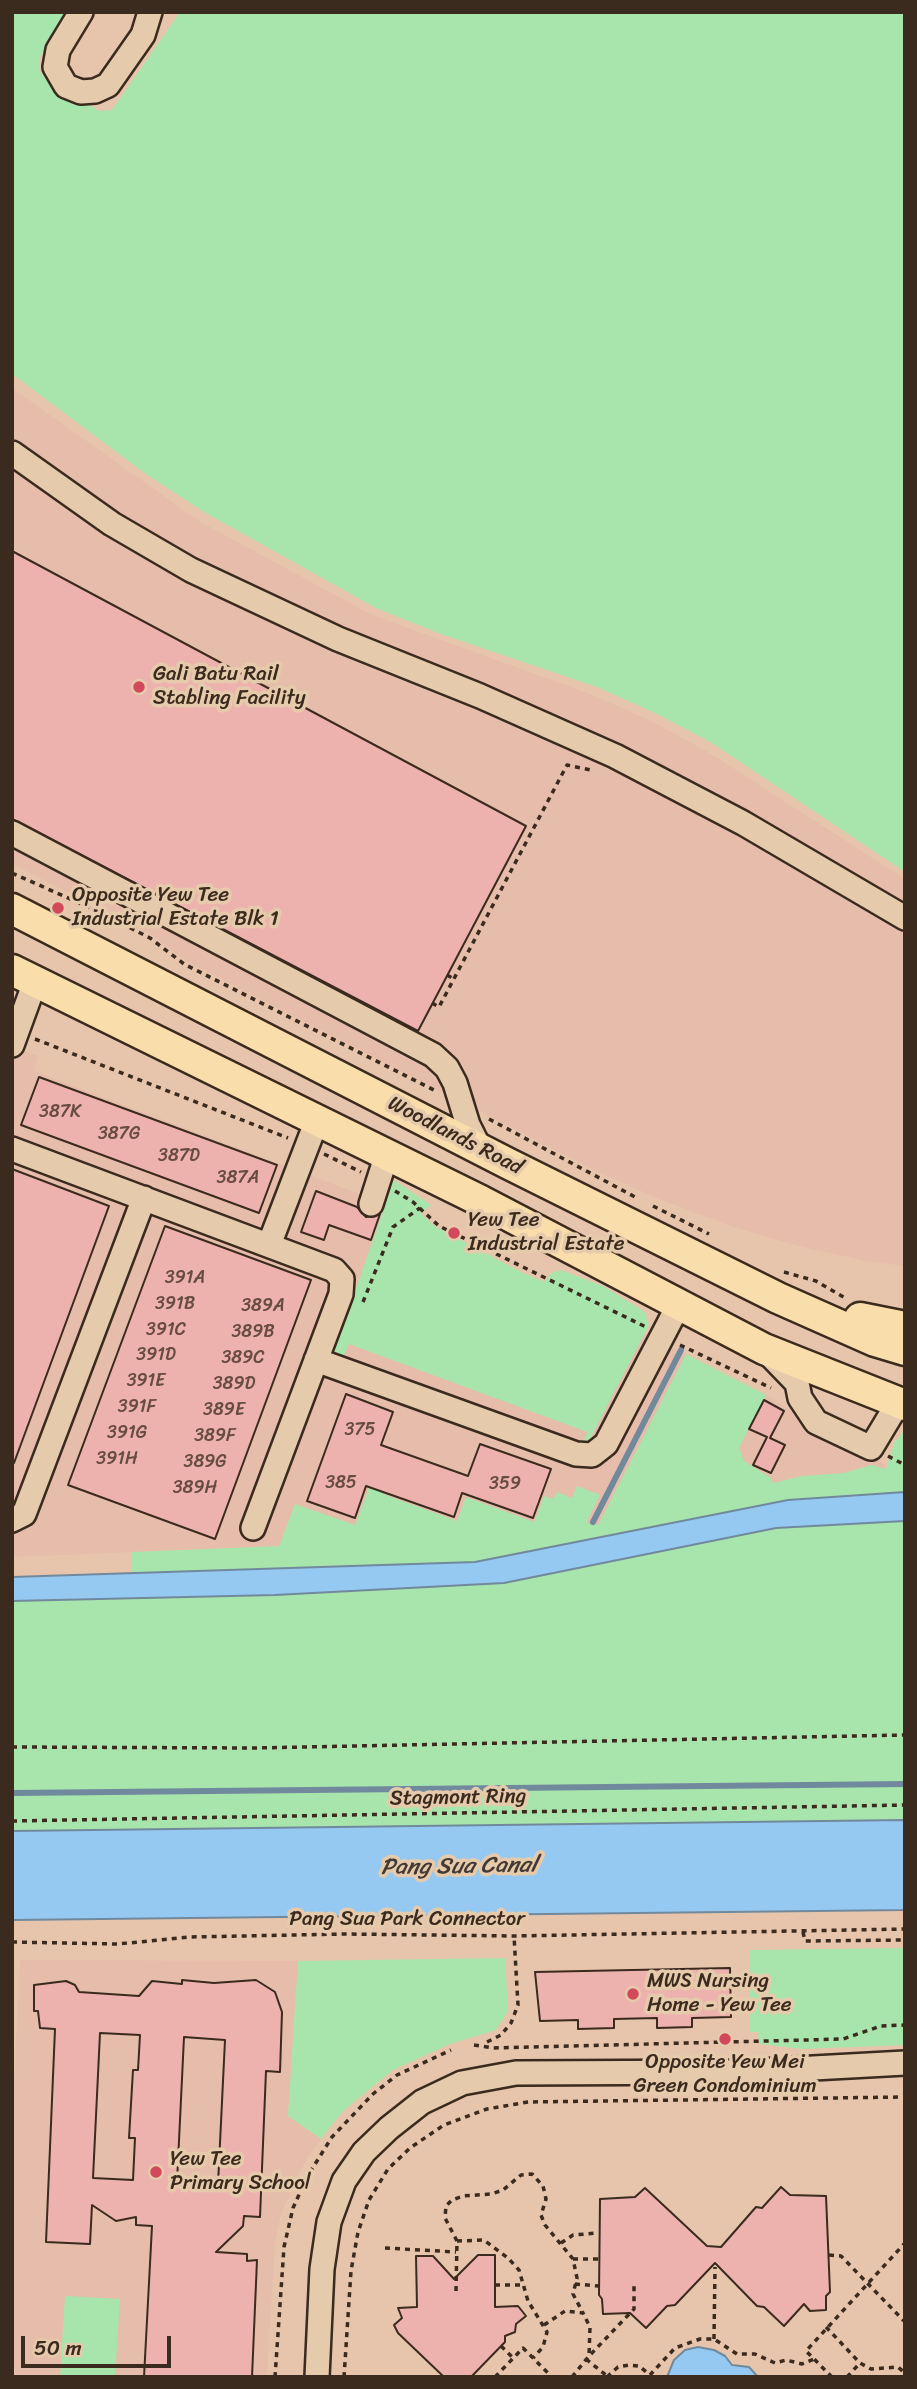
<!DOCTYPE html>
<html>
<head>
<meta charset="utf-8">
<style>
  body { margin:0 }
  #map { position:relative; width:917px; height:2389px; overflow:hidden; background:#e7c5ac; font-family:Sriracha,sans-serif }
  canvas { display:block }
  .frame { position:absolute; inset:0; border:14px solid #3b2a1e; pointer-events:none }
  .scale { position:absolute; left:21px; top:2336px; width:150px; height:32px; box-sizing:border-box; border:4px solid #3b2a1e; border-top:0; padding-left:9px; font-size:21px; line-height:24px; white-space:nowrap; color:#3b2a1e; -webkit-text-stroke:5px #e5caac; paint-order:stroke }
</style>
</head>
<body>
<div id="map">
<canvas width="917" height="2389"></canvas>
<div class="frame"></div>
<div class="scale">50 m</div>
</div>
<script>
const c = document.querySelector('canvas').getContext('2d');
c.lineJoin = 'round';
function fill(path, color) { c.fillStyle = color; c.fill(path, 'evenodd'); }
const toPath = rows => new Path2D(rows.map(r => 'M' + r).join(''));
function trace(path, color, width, dash) { c.strokeStyle = color; c.lineWidth = width; c.lineCap = dash ? 'butt' : 'round'; c.setLineDash(dash || []); c.stroke(path); }
function label(font, color, halo, rows, align = 'center') {
  c.font = font + ' Sriracha,sans-serif'; c.lineWidth = 7; c.setLineDash([]); c.textBaseline = 'middle'; c.strokeStyle = halo; c.fillStyle = color; for (const [text, x, y, turn = 0] of rows) {
    c.save(); c.translate(x, y); c.rotate((+turn || 0) * Math.PI / 180); c.textAlign = isNaN(turn) ? turn : align; if (halo) c.strokeText(text, 0, 0); c.fillText(text, 0, 0); c.restore();
  }
}
const built = toPath([
  [12,388,199,521,372,615,593,695,653,722,708,752,905,879,905,1266,866,1261,798,1246,731,1226,664,1201,600,1173,186,961,152,935,12,864],
  [12,1046,38,1056,34,1071,388,1205,435,1231,686,1354,766,1395,789,1409,801,1424,885,1464,878,1486,598,1525,570,1521,503,1537,12,1557],
  [20,1960,298,1961,288,2116,321,2139,306,2160,281,2214,275,2242,267,2377,12,2377,12,2125]
]);
const green = toPath([
  [12,12,68,12,39,59,40,72,99,111,112,110,180,12,905,12,905,872,712,743,657,714,597,687,438,633,376,608,204,512,146,474,12,374],
  [391,1178,431,1205,421,1214,436,1227,523,1273,545,1282,551,1273,561,1270,603,1286,645,1312,649,1325,589,1441,582,1446,587,1432,349,1344,343,1358,336,1355,334,1351,389,1194,387,1184],
  [686,1354,766,1395,739,1448,744,1461,771,1478,773,1483,802,1476,844,1473,871,1465,886,1469,894,1443,905,1430,905,1492,788,1500,475,1562,132,1574,132,1552,279,1546,295,1504,355,1525,375,1472,389,1477,383,1494,457,1521,466,1497,534,1522,544,1496,553,1499,557,1492,572,1498,577,1486,600,1495,586,1523,598,1525],
  [905,1521,905,1820,12,1831,12,1601,275,1595,504,1583,776,1528],
  [905,1948,905,2045,802,2049,759,2044,758,2032,750,2032,749,1950],
  [505,1958,508,2011,496,2030,450,2044,393,2070,342,2112,321,2139,288,2116,298,1961],
  [65,2296,120,2299,115,2377,60,2377]
]);
const water = toPath([
  [905,1492,905,1521,776,1528,504,1583,275,1595,12,1601,12,1577,475,1562,788,1500,905,1492],
  [905,1820,905,1910,12,1920,12,1831,905,1820],
  [698,2347,714,2350,725,2356,732,2365,749,2367,758,2377,667,2377,674,2360,685,2350,698,2347]
]);
const stream = toPath([
  [593,1522,681,1350],
  [12,1793,905,1784]
]);
const building = toPath([
  [12,551,526,826,418,1031,12,819,12,551],
  [39,1077,277,1165,259,1213,21,1125,39,1077],
  [12,1169,109,1206,14,1463,12,1463,12,1169],
  [316,1191,357,1207,366,1217,380,1214,371,1240,329,1225,324,1240,301,1232,316,1191],
  [165,1226,311,1280,215,1539,68,1485,165,1226],
  [346,1394,393,1412,381,1445,468,1476,480,1444,551,1469,533,1518,462,1493,454,1517,366,1486,355,1518,307,1501,346,1394],
  [764,1400,784,1411,770,1438,785,1445,771,1473,753,1465,767,1437,749,1429,764,1400],
  [730,1968,731,2017,692,2018,692,2027,657,2028,657,2018,614,2019,614,2028,578,2029,578,2020,540,2021,535,1972,730,1968],
  [182,1980,214,1983,256,1980,275,1992,282,2012,280,2072,266,2071,260,2217,244,2216,243,2226,216,2252,247,2254,247,2261,257,2260,252,2377,144,2377,152,2226,136,2225,136,2217,116,2221,92,2205,90,2244,46,2242,55,2029,40,2028,38,2011,34,2011,34,1985,66,1981,75,1985,79,1992,139,1996,152,1981,182,1984,182,1980],
  [100,2033,140,2035,138,2070,133,2070,129,2138,135,2138,133,2180,93,2178,100,2033],
  [184,2037,225,2040,218,2184,177,2182,184,2037],
  [781,2187,790,2195,826,2196,830,2292,826,2296,826,2310,810,2311,804,2304,784,2326,764,2307,757,2306,715,2263,675,2305,667,2306,646,2328,630,2313,603,2314,602,2299,599,2295,600,2199,635,2197,645,2188,707,2246,721,2247,756,2207,762,2208,781,2187],
  [478,2255,495,2255,495,2307,518,2306,526,2316,516,2324,515,2332,505,2336,505,2342,471,2377,444,2377,398,2333,394,2325,402,2318,398,2308,417,2307,416,2256,433,2256,454,2279,478,2255]
]);
const path = toPath([
  [12,873,95,910,150,938,184,964,436,1091],
  [447,975,454,979],
  [432,1003,439,1007,567,765,591,770],
  [35,1039,288,1138],
  [489,1119,637,1198],
  [324,1154,361,1172],
  [395,1191,413,1202,439,1226,646,1327],
  [653,1206,709,1234],
  [784,1272,816,1281,847,1299],
  [363,1302,393,1227,420,1208],
  [680,1345,771,1388],
  [888,1456,905,1465],
  [12,1747,255,1748,905,1735],
  [12,1821,905,1805],
  [803,1932,805,1941,905,1940],
  [12,1942,118,1944,190,1937,345,1934,514,1936,905,1929],
  [487,2042,501,2035,511,2023,518,2005,514,1936],
  [474,2045,493,2048,843,2039,881,2026,905,2025],
  [457,2241,445,2218,446,2206,452,2200,463,2196,491,2194,503,2190,521,2175,532,2174,543,2186,546,2199,541,2215,545,2225,573,2259,577,2278,573,2294,583,2313],
  [561,2243,573,2235,598,2233],
  [385,2248,456,2252],
  [829,2255,841,2256,905,2322],
  [573,2259,599,2259],
  [575,2284,599,2286],
  [495,2285,524,2285],
  [456,2291,457,2241,484,2240,508,2258,519,2270,528,2301,547,2332,543,2347,533,2358],
  [544,2325,565,2311,583,2313,590,2327,589,2356,572,2377],
  [826,2327,860,2363,871,2369,898,2367,905,2373],
  [714,2339,715,2267],
  [501,2346,513,2358],
  [591,2354,634,2309,634,2285],
  [586,2359,607,2376],
  [275,2377,284,2247,293,2208,307,2177,332,2137,373,2094,397,2075,451,2050],
  [344,2377,351,2271,358,2232,369,2200,388,2169,410,2148,444,2125,487,2109,528,2102,905,2097],
  [495,2377,523,2348,552,2377],
  [607,2377,618,2367,629,2365,639,2366,650,2375,675,2348,700,2339,714,2339,737,2354,755,2354,775,2363,786,2360,802,2364,814,2359],
  [832,2377,806,2351,905,2243],
  [847,2377,860,2363]
]);
const minor = toPath([
  [81,12,58,50,55,67,66,86,81,92,95,91,108,85,143,35,150,12],
  [12,453,112,524,191,570,338,639,480,696,615,756,743,823,905,918],
  [12,833,433,1055,447,1068,455,1083,468,1125,480,1149],
  [12,1045,35,982],
  [12,1149,334,1270,342,1279,341,1294,253,1528],
  [371,1204,387,1154],
  [269,1245,317,1120],
  [768,1353,797,1383,800,1398,816,1422,871,1448,898,1403],
  [316,1360,576,1454,592,1455,606,1444,678,1306],
  [12,1520,24,1514,144,1198],
  [317,2377,322,2269,329,2222,344,2181,364,2152,389,2128,422,2102,462,2083,516,2073,740,2072,905,2063]
]);
const major = toPath([
  [12,909,509,1164,778,1298,875,1341,905,1350],
  [12,970,481,1201,764,1349,905,1405],
  [860,1318,905,1327]
]);
const markers = [
  [139,687,7,"#d1495b"],
  [58,908,7,"#d1495b"],
  [454,1233,7,"#d1495b"],
  [633,1994,7,"#d1495b"],
  [725,2039,7,"#d1495b"],
  [156,2172,7,"#d1495b"]
];
const numberNames = [
  ["387K",60,1112],
  ["387G",119,1134],
  ["387D",179,1156],
  ["387A",238,1178],
  ["391A",185,1278],
  ["391B",175,1304],
  ["389A",263,1306],
  ["391C",166,1330],
  ["389B",253,1332],
  ["391D",156,1355],
  ["389C",243,1358],
  ["391E",146,1381],
  ["389D",234,1384],
  ["391F",137,1407],
  ["389E",224,1410],
  ["375",360,1430],
  ["391G",127,1433],
  ["389F",215,1436],
  ["391H",117,1459],
  ["389G",205,1462],
  ["385",341,1483],
  ["359",505,1484],
  ["389H",195,1488]
];
const poiNames = [
  ["Gali Batu Rail",153,675],
  ["Stabling Facility",153,699],
  ["Opposite Yew Tee",72,896],
  ["Industrial Estate Blk 1",72,920],
  ["Yew Tee",468,1221],
  ["Industrial Estate",468,1245],
  ["MWS Nursing",647,1982],
  ["Home - Yew Tee",647,2006],
  ["Opposite Yew Mei",725,2063,"center"],
  ["Green Condominium",725,2087,"center"],
  ["Yew Tee",170,2160],
  ["Primary School",170,2184]
];
const streetNames = [
  ["Woodlands Road",455,1136,27],
  ["Stagmont Ring",458,1798,-1],
  ["Pang Sua Park Connector",407,1920]
];
const waterNames = [
  ["Pang Sua Canal",459,1867,-1]
];
fill(built, '#e6bcaa');
fill(green, '#a8e5ac');
fill(water, '#95c9f2');
trace(water, '#71899d', 2);
trace(stream, '#71899d', 6);
fill(building, '#eeb2ae');
trace(building, '#3b2a1e', 2);
trace(minor, '#3b2a1e', 28);
trace(major, '#3b2a1e', 35);
trace(path, '#3b2a1e', 3.5, [5, 5]);
trace(minor, '#e5caac', 23);
trace(major, '#f9deab', 30);
for (const [x, y, r, color] of markers) { const dot = new Path2D(); dot.arc(x, y, r, 0, 2 * Math.PI); c.fillStyle = color; c.fill(dot); trace(dot, '#e5caac', 2.5); }
label('18px', '#684c42', null, numberNames);
label('21px', '#3b2a1e', '#e5caac', poiNames, 'left');
label('21px', '#3b2a1e', '#e5caac', streetNames);
label('italic 23px', '#443a33', '#e5caac', waterNames);
</script>
</body>
</html>
